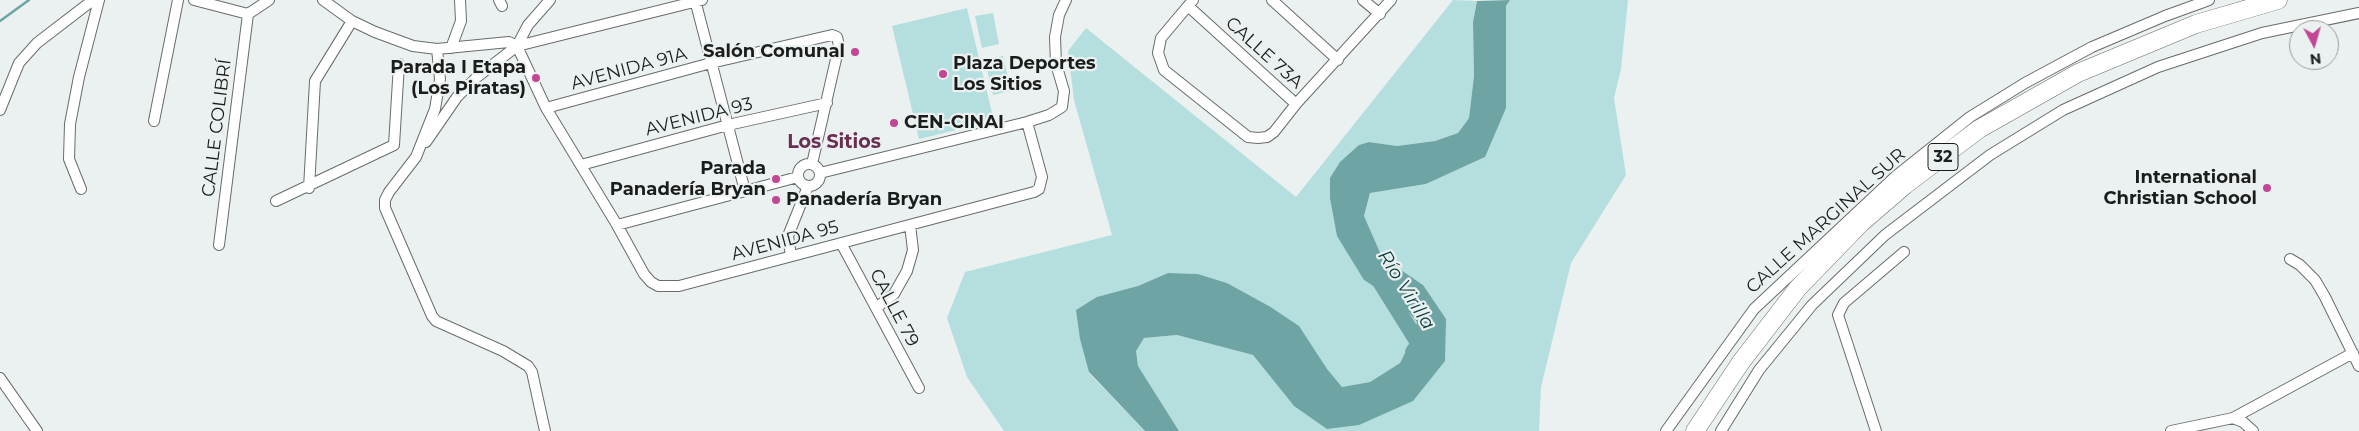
<!DOCTYPE html>
<html>
<head>
<meta charset="utf-8">
<style>
  body { margin:0 }
  #map { position:relative; width:2359px; height:431px; overflow:hidden; background:#ebf0f0; font-family:Montserrat,sans-serif }
  canvas { display:block }
  .north { position:absolute; left:2289px; top:20px; width:50px; height:50px; box-sizing:border-box; background:#ebf0f0; border:1px solid #989c9c; border-radius:50%; rotate:174deg; font-size:14px; font-weight:700; line-height:20px; text-align:center; color:#1b1d1d }
  .north::after { content:''; display:block; margin:auto; width:18px; height:22px; background:#c34695; clip-path:polygon(50% 0,100% 100%,50% 72%,0 100%) }
</style>
</head>
<body>
<div id="map">
<canvas width="2359" height="431"></canvas>
<div class="north">N</div>
</div>
<script>
const c = document.querySelector('canvas').getContext('2d');
c.lineJoin = 'round';
function fill(path, color) { c.fillStyle = color; c.fill(path, 'evenodd'); }
const toPath = rows => new Path2D(rows.map(r => 'M' + r).join(''));
function trace(path, color, width, dash) { c.strokeStyle = color; c.lineWidth = width; c.lineCap = dash ? 'butt' : 'round'; c.setLineDash(dash || []); c.stroke(path); }
function label(font, color, halo, rows, align = 'center') {
  c.font = font + ' Montserrat,sans-serif'; c.lineWidth = 4.5; c.setLineDash([]); c.textBaseline = 'middle'; c.strokeStyle = halo; c.fillStyle = color; for (const [text, x, y, turn = 0] of rows) {
    c.save(); c.translate(x, y); c.rotate((+turn || 0) * Math.PI / 180); c.textAlign = isNaN(turn) ? turn : align; if (halo) c.strokeText(text, 0, 0); c.fillText(text, 0, 0); c.restore();
  }
}
const green = toPath([
  [1453,0,1477,1,1473,22,1474,76,1469,118,1458,133,1435,141,1397,146,1369,142,1359,145,1364,280,1401,304,1417,322,1411,341,1400,363,1370,382,1342,387,1269,306,1227,283,1198,274,1168,273,1138,286,1089,373,1145,431,1004,431,967,377,947,318,965,272,1112,235,1074,100,1068,51,1086,28,1296,197],
  [1510,0,1628,0,1621,69,1614,98,1626,175,1571,263,1541,387,1539,431,1179,431,1138,366,1135,351,1144,338,1177,335,1253,355,1294,406,1413,401,1423,285,1382,257,1364,216,1370,193,1426,184,1485,157,1506,6],
  [967,8,994,121,919,139,892,26],
  [993,13,999,44,982,48,975,16],
  [1003,56,1011,91,993,95,985,60]
]);
const water = toPath([
  [1510,0,1506,6,1506,108,1485,157,1426,184,1370,193,1364,216,1382,257,1423,285,1446,319,1445,361,1413,401,1359,425,1327,429,1294,406,1253,355,1177,335,1144,338,1136,351,1138,366,1179,431,1145,431,1089,372,1080,339,1076,310,1097,297,1138,286,1168,273,1198,274,1227,283,1269,306,1299,326,1327,369,1342,387,1370,382,1400,363,1411,341,1417,322,1401,304,1364,280,1337,236,1330,198,1330,178,1340,162,1359,145,1369,142,1397,146,1435,141,1458,133,1469,118,1474,76,1473,22,1477,1]
]);
const stream = toPath([
  [0,21,29,0]
]);
const river = toPath([
  [1379,280,1419,344,1413,352]
]);
const street = toPath([
  [194,0,248,14,269,0],
  [323,0,352,21,375,32,413,46,437,49,509,42,517,46,546,108,617,225,798,177],
  [499,0,502,6],
  [695,0,745,191],
  [1193,0,1161,38,1158,53,1164,70,1248,137,1258,138,1267,137,1274,132,1296,104,1391,0],
  [1272,0,1338,60],
  [1363,0,1380,14],
  [1188,6,1296,104],
  [517,46,528,25,550,0],
  [451,48,461,21,460,0],
  [437,49,440,79,435,109,416,157,389,192,385,200,385,208,432,316,436,321,503,351,528,366,532,372,545,431],
  [546,108,711,63,832,35,837,37,839,46,812,164],
  [0,110,19,63,37,43,93,0],
  [154,121,178,0],
  [426,142,457,97,477,77,517,46,702,0],
  '798 175a11 11 0 1 1 22 0a11 11 0 1 1-22 0Z',
  [581,165,728,125,827,103],
  [820,173,1027,122,1049,115,1062,107,1064,91,1056,64,1055,37,1059,15,1066,0],
  [309,188,315,81,352,21],
  [81,189,69,159,70,124,79,77,99,0],
  [276,201,394,145,399,64],
  [617,225,644,274,651,282,658,286,679,286,1034,192,1039,189,1042,177,1027,122],
  [841,243,919,388],
  [219,245,248,14],
  [791,256,788,236,808,186],
  [2290,259,2300,265,2315,280,2325,297,2359,366],
  [876,308,894,294,907,271,913,250,910,225],
  [0,378,37,431],
  [2233,418,2353,353],
  [1666,431,1754,309,1896,176,1970,117,2025,83,2092,47,2165,16,2209,0],
  [1721,431,1759,370,1812,305,1885,235,1990,155,2063,110,2158,67,2262,33,2359,13],
  [1876,431,1838,315,1844,303,1904,252],
  [2171,431,2233,418,2243,422,2253,431]
]);
const highway = toPath([
  [1695,431,1741,362,1798,288,1861,223,1905,185,1979,129,2078,73,2196,24,2278,0]
]);
const markers = [
  [855,52,5,"#c34695"],
  [943,74,5,"#c34695"],
  [536,78,5,"#c34695"],
  [894,123,5,"#c34695"],
  [776,179,5,"#c34695"],
  [2267,188,5,"#c34695"],
  [776,200,5,"#c34695"]
];
const shields = [
  [1943,157,30]
];
const shieldNames = [
  ["32",1943,157]
];
const poiNames = [
  ["Salón Comunal",845,52],
  ["Plaza Deportes",953,64,"left"],
  ["Los Sitios",953,85,"left"],
  ["Parada I Etapa",526,68],
  ["(Los Piratas)",526,89],
  ["CEN-CINAI",904,123,"left"],
  ["Parada",766,169],
  ["Panadería Bryan",766,190],
  ["International",2257,178],
  ["Christian School",2257,199],
  ["Panadería Bryan",786,200,"left"]
];
const streetNames = [
  ["CALLE 73A",1264,53,42],
  ["AVENIDA 91A",629,69,-15],
  ["AVENIDA 93",699,117,-14],
  ["CALLE COLIBRÍ",217,128,-83],
  ["CALLE MARGINAL SUR",1826,221,-42],
  ["AVENIDA 95",785,241,-15],
  ["CALLE 79",894,308,62]
];
const neighbourhoodNames = [
  ["Los Sitios",834,142]
];
const waterNames = [
  ["Río Virilla",1406,290,58]
];
fill(green, '#b5dfdf');
fill(water, '#6ea4a4');
trace(stream, '#6ea4a4', 2.5);
trace(river, '#6ea4a4', 16);
trace(street, '#686c6c', 12);
trace(highway, '#686c6c', 19);
trace(street, '#fff', 10);
trace(highway, '#fff', 18);
for (const [x, y, r, color] of markers) { const dot = new Path2D(); dot.arc(x, y, r, 0, 2 * Math.PI); c.fillStyle = color; c.fill(dot); trace(dot, '#ebf0f0', 2); }
for (const [x, y, w] of shields) { const box = new Path2D(); box.roundRect(x - w / 2, y - 13.5, w, 27, 4); c.fillStyle = '#ebf0f0'; c.fill(box); trace(box, '#1b1d1d', 1); }
label('bold 16px', '#1b1d1d', null, shieldNames);
label('bold 18px', '#1b1d1d', '#ebf0f0', poiNames, 'right');
label('18px', '#1b1d1d', '#ebf0f0', streetNames);
label('bold 19px', '#6b2e53', '#ebf0f0', neighbourhoodNames);
label('italic 19px', '#093e3e', '#ebf0f0', waterNames);
</script>
</body>
</html>
